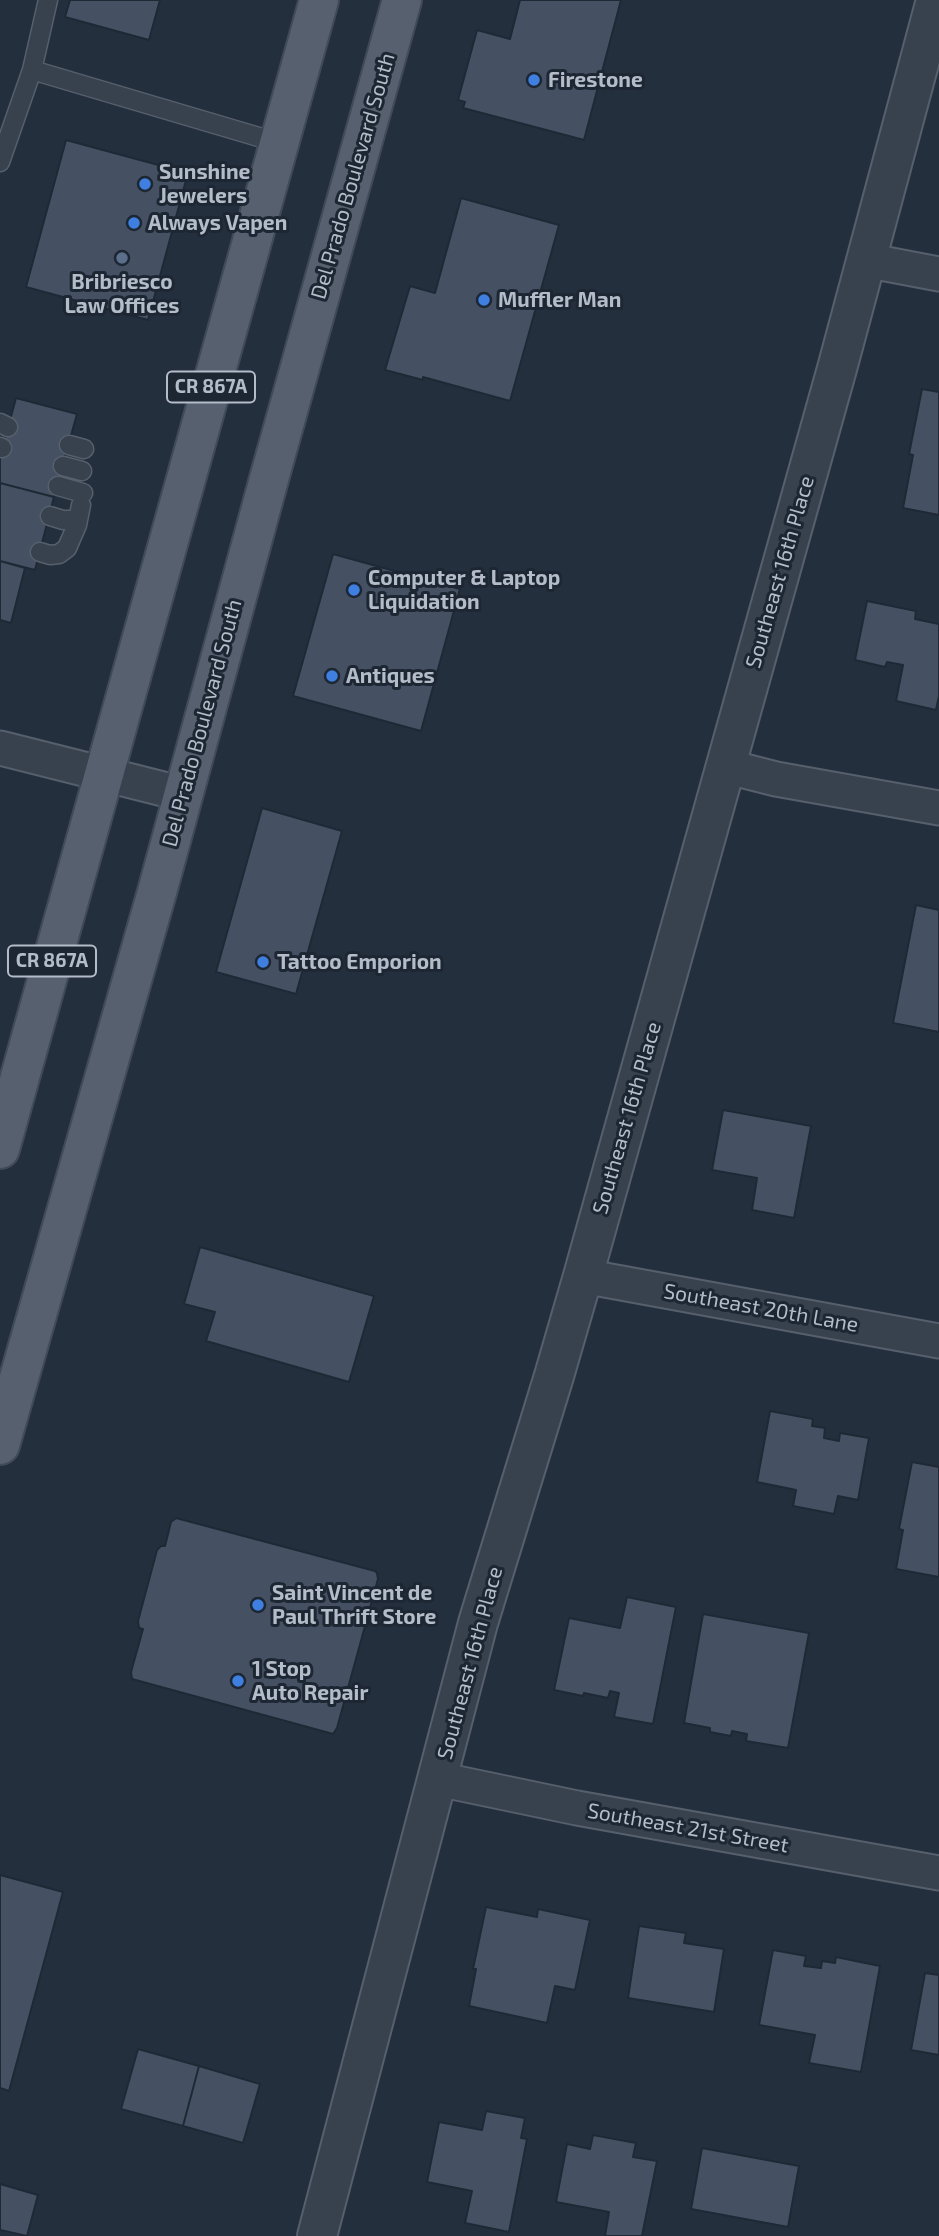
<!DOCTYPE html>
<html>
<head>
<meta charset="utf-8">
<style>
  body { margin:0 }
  canvas { display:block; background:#242f3e }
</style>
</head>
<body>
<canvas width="939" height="2236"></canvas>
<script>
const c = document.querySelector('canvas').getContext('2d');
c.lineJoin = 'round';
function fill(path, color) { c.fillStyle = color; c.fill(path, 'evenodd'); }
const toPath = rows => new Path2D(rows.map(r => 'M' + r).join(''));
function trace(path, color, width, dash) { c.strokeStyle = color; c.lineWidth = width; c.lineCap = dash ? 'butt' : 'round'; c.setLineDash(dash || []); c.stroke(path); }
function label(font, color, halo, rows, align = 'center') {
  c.font = font + ' "Exo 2",sans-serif'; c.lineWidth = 6; c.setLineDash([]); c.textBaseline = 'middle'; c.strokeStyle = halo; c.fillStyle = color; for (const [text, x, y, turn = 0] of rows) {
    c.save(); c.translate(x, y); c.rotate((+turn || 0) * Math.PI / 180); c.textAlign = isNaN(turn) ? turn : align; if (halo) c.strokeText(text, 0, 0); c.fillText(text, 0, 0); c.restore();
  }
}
const building = toPath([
  [70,0,160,0,149,40,65,17,70,0],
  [520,0,621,0,584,140,463,108,465,102,458,100,477,30,510,39,520,0],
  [66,140,188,173,148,320,26,287,66,140],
  [461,198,559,225,510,401,423,377,423,380,385,370,410,286,435,293,461,198],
  [922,389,939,392,939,515,903,508,913,455,909,454,922,389],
  [16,398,77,414,54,497,0,483,0,457,16,398],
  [0,483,54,497,35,570,0,561,0,483],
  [333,554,460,589,421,731,293,696,333,554],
  [0,561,25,568,11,623,0,620,0,561],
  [867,601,916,611,915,619,939,624,939,696,936,710,896,701,903,665,887,662,885,667,855,660,867,601],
  [262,808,342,831,296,994,216,972,262,808],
  [916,905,939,910,939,1032,893,1023,916,905],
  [723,1110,811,1126,794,1218,752,1210,757,1178,712,1170,723,1110],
  [200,1247,374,1296,349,1382,206,1341,215,1312,184,1304,200,1247],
  [770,1411,813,1419,812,1426,825,1428,824,1438,839,1441,840,1433,869,1438,858,1500,838,1496,834,1514,793,1506,796,1490,757,1482,770,1411],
  [912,1462,939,1467,939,1577,896,1569,903,1530,899,1529,912,1462],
  [176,1518,375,1571,377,1573,378,1579,337,1728,333,1734,132,1679,131,1672,143,1629,139,1628,138,1621,157,1550,161,1546,165,1546,171,1522,176,1518],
  [627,1597,676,1607,653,1724,614,1717,619,1693,610,1691,608,1698,584,1693,583,1696,554,1690,569,1618,620,1628,627,1597],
  [703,1614,809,1633,788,1748,746,1741,747,1734,732,1731,731,1736,710,1732,710,1728,684,1723,703,1614],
  [0,1875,63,1892,9,2091,0,2088,0,1875],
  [486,1907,537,1917,538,1909,590,1920,575,1990,555,1986,547,2023,469,2006,476,1969,473,1969,486,1907],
  [639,1926,686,1933,684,1943,724,1949,714,2012,628,1998,639,1926],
  [773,1950,806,1956,804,1966,821,1968,822,1961,835,1963,836,1957,880,1966,861,2072,809,2063,815,2035,759,2025,773,1950],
  [925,1973,939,1975,939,2055,911,2050,925,1973],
  [138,2049,199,2066,183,2126,121,2109,138,2049],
  [199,2066,260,2084,243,2143,183,2126,199,2066],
  [486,2111,525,2118,521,2138,527,2139,509,2232,465,2223,472,2191,427,2182,439,2122,482,2130,486,2111],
  [593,2135,636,2143,633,2157,657,2161,642,2236,605,2236,609,2212,556,2202,567,2144,590,2149,593,2135],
  [702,2148,799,2166,788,2227,691,2209,702,2148],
  [0,2184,38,2195,27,2236,0,2230,0,2184]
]);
const service = toPath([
  [32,70,279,143],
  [0,162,32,70,48,0],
  [0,423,8,427],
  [69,445,84,449],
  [0,447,2,448],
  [63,466,82,471],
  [58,486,83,493],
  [50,516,63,520,78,520],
  [40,552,50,555,59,554,67,548,77,525,81,505]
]);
const minor = toPath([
  [865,260,939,274],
  [0,748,183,794],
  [725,766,776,779,939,808],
  [583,1276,939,1341],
  [438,1779,577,1808,939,1873]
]);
const tertiary = toPath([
  [317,2236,478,1623,554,1376,583,1276,838,365,936,0]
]);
const primary = toPath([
  [0,1149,319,0],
  [0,1445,157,892,269,479,402,0]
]);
const markers = [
  [534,80,7,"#3f7fe0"],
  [145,184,7,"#3f7fe0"],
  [134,223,7,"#3f7fe0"],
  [122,258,7,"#5c6f8a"],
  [484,300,7,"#3f7fe0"],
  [354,590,7,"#3f7fe0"],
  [332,676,7,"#3f7fe0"],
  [263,962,7,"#3f7fe0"],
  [258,1605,7,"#3f7fe0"],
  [238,1681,7,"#3f7fe0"]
];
const shields = [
  [211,387,88],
  [52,961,88]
];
const shieldNames = [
  ["CR 867A",211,387],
  ["CR 867A",52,961]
];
const poiNames = [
  ["Firestone",548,80],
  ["Sunshine",159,172],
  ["Jewelers",159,196],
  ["Always Vapen",148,223],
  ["Bribriesco",122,282,"center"],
  ["Law Offices",122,306,"center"],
  ["Muffler Man",498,300],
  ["Computer & Laptop",368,578],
  ["Liquidation",368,602],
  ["Antiques",346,676],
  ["Tattoo Emporion",277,962],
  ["Saint Vincent de",272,1593],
  ["Paul Thrift Store",272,1617],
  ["1 Stop",252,1669],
  ["Auto Repair",252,1693]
];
const streetNames = [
  ["Del Prado Boulevard South",353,176,-74],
  ["Southeast 16th Place",780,572,-74],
  ["Del Prado Boulevard South",202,723,-75],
  ["Southeast 16th Place",627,1118,-74],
  ["Southeast 20th Lane",761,1308,10],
  ["Southeast 16th Place",470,1663,-75],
  ["Southeast 21st Street",688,1828,10]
];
fill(building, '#455162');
trace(building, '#1f2835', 2);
trace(service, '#565f6c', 21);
trace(minor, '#565f6c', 37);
trace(tertiary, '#565f6c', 42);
trace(primary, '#414a57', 42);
trace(service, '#38414e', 18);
trace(minor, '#38414e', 33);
trace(tertiary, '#38414e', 38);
trace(primary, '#56606e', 38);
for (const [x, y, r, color] of markers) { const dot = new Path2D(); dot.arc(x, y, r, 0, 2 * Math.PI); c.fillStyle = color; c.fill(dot); trace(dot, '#1d2633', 2.5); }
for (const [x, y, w] of shields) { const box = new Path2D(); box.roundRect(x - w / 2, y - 15.5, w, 31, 5); c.fillStyle = '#1d2633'; c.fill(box); trace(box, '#b4bcc9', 2); }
label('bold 19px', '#b4bcc9', null, shieldNames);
label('bold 21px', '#b4bcc9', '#1d2633', poiNames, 'left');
label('21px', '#b4bcc9', '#1d2633', streetNames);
</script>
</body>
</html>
